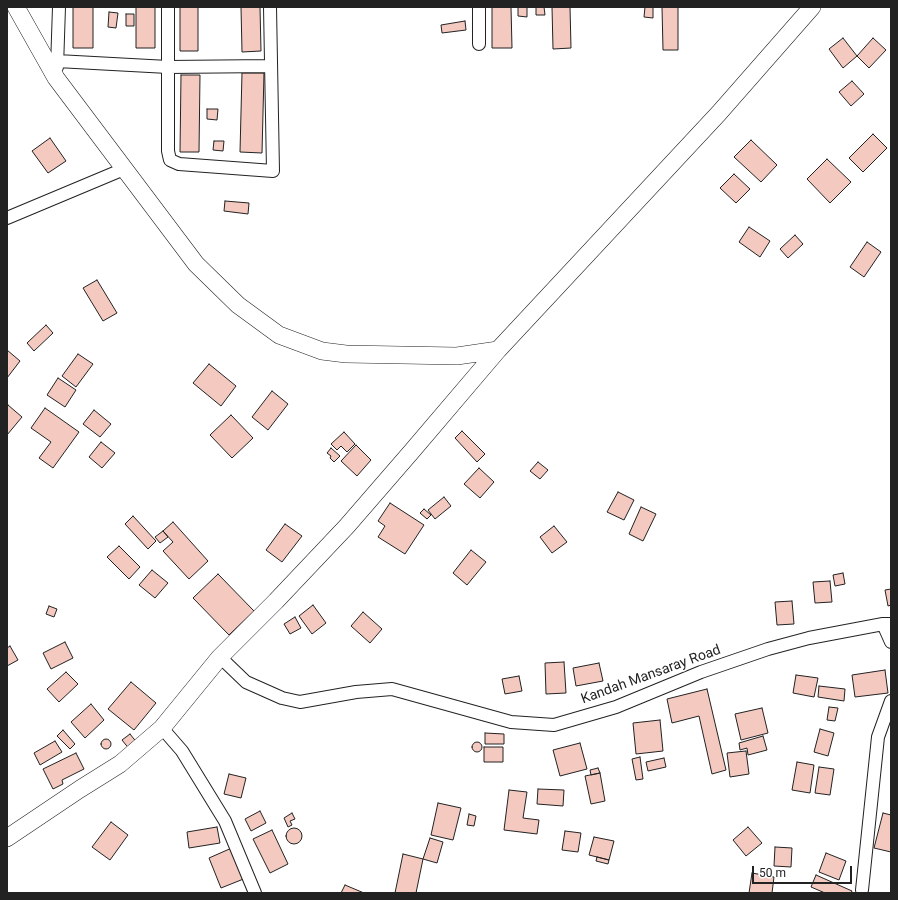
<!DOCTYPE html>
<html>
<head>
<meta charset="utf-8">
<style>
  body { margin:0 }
  #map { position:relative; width:898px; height:900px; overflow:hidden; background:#fff; font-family:Roboto,sans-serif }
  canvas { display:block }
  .frame { position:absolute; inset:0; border:8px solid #222; pointer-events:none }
  .scale { position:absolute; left:752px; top:866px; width:100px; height:18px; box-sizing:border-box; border:2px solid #222; border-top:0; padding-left:5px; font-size:12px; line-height:14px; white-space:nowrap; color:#222; -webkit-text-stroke:3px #fff; paint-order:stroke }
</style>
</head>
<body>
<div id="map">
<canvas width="898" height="900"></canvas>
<div class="frame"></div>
<div class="scale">50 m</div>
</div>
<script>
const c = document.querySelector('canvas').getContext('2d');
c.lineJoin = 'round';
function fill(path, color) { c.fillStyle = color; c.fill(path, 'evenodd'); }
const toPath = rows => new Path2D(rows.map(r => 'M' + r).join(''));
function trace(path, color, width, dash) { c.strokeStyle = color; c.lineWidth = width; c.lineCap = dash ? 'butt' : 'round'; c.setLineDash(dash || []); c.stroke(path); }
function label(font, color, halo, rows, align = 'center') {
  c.font = font + ' Roboto,sans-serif'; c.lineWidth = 3; c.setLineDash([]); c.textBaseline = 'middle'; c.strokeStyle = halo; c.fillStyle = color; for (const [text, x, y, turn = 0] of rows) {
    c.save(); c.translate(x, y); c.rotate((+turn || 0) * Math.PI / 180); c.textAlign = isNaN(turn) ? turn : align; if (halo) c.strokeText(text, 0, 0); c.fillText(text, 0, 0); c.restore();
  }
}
const building = toPath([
  [73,7,93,7,93,48,73,48,73,7],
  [136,7,155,7,155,48,136,48,136,7],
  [180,7,198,7,198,51,180,51,180,7],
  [241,7,260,7,261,51,242,52,241,7],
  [492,7,511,7,512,48,492,48,492,7],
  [518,7,527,7,527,17,518,16,518,7],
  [536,7,544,7,545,15,536,15,536,7],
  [552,7,570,7,571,48,553,49,552,7],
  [645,7,653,7,653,18,644,17,645,7],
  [662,7,678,7,678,50,663,50,662,7],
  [109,12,118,13,116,28,108,27,109,12],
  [126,14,134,14,134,26,126,26,126,14],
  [465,21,466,30,442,33,441,25,465,21],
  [843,38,857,56,843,68,829,49,843,38],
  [873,38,886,50,869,68,857,56,873,38],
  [242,73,264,73,262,153,240,152,242,73],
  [181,75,200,75,199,152,180,152,181,75],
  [852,81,864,94,851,106,839,92,852,81],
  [207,109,218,109,217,120,207,119,207,109],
  [873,134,887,148,863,172,849,158,873,134],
  [50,138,66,161,48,173,32,151,50,138],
  [751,140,777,165,761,182,734,157,751,140],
  [214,141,224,141,223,151,213,150,214,141],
  [827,159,851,182,830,203,807,179,827,159],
  [734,174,750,189,736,203,720,188,734,174],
  [225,201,249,203,248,214,224,211,225,201],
  [749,227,770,241,760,257,739,242,749,227],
  [795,235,803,244,788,258,780,249,795,235],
  [867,242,881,252,864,277,850,267,867,242],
  [97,280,117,313,103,321,83,288,97,280],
  [46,325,53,333,34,351,27,343,46,325],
  [7,350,20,361,7,378,7,350],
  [78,354,93,364,76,387,62,376,78,354],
  [209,364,236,386,221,406,193,383,209,364],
  [58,378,76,390,65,407,47,395,58,378],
  [272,391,288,404,268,430,252,417,272,391],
  [8,405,22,417,7,435,7,406,8,405],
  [45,408,79,432,53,468,39,458,51,442,31,428,45,408],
  [94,410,111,424,100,437,83,424,94,410],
  [231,415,253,438,232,458,210,435,231,415],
  [462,431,485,454,477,462,455,438,462,431],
  [344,432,355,444,347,452,341,446,337,450,331,444,344,432],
  [101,442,115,453,102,468,89,457,101,442],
  [356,445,371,460,357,476,341,461,356,445],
  [331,448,340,456,334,462,330,458,331,456,327,453,331,448],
  [538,462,548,470,540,479,530,471,538,462],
  [479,468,494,482,480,498,464,484,479,468],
  [618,492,634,500,624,520,607,512,618,492],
  [444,497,451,506,435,519,428,510,444,497],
  [390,503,424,525,405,554,378,537,385,526,378,521,390,503],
  [641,507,656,514,643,541,629,534,641,507],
  [424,509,431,515,427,519,420,513,424,509],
  [133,516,156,541,148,549,125,524,133,516],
  [173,522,208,561,189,579,163,551,173,542,163,531,173,522],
  [285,524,302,536,282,562,266,550,285,524],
  [554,526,567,542,552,553,540,537,554,526],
  [163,531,168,537,160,543,155,537,163,531],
  [119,546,140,567,129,579,107,557,119,546],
  [471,550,486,562,467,585,453,573,471,550],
  [152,570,168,583,155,598,139,585,152,570],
  [843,573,845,584,835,586,833,575,843,573],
  [218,574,254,611,229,635,193,598,218,574],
  [830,581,832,602,815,603,813,582,830,581],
  [891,589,891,605,888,606,885,590,891,589],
  [792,601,794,624,777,625,775,602,792,601],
  [313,605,326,623,312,634,299,616,313,605],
  [49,606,57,609,54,617,46,614,49,606],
  [363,612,382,629,370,643,351,626,363,612],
  [295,617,301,628,290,634,284,624,295,617],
  [65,642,73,658,51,669,43,653,65,642],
  [10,646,18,660,7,666,7,648,10,646],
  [564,662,566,693,546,694,545,663,564,662],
  [599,663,603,681,576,686,573,668,599,663],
  [885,670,888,693,855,697,852,675,885,670],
  [66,672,78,684,59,702,47,689,66,672],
  [796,675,818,678,814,697,793,693,796,675],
  [519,676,522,691,505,694,502,679,519,676],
  [131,682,156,703,134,730,108,709,131,682],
  [819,686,845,689,844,701,818,697,819,686],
  [707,689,726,770,712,774,699,716,672,723,667,699,707,689],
  [91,704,104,720,85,738,71,722,91,704],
  [829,707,838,708,835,721,827,720,829,707],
  [762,708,768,733,741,740,735,714,762,708],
  [660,720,663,751,636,754,633,723,660,720],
  [820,729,834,733,828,756,814,752,820,729],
  [63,730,75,744,70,749,57,736,63,730],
  [485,733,504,734,504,744,485,744,485,733],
  [130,734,138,744,130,750,122,740,130,734],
  [763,736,767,750,748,755,747,748,740,750,739,743,763,736],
  '101 744a5 5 0 1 1 10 0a5 5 0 1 1-10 0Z',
  [55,741,62,752,40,765,34,753,55,741],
  '472 747a5 5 0 1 1 10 0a5 5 0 1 1-10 0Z',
  [580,743,587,769,560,776,553,750,580,743],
  [484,747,503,747,503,762,484,762,484,747],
  [746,751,749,774,730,777,727,753,746,751],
  [76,753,84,769,62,780,63,784,53,789,43,769,76,753],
  [640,757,643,779,636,780,632,759,640,757],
  [664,758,666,767,648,771,646,762,664,758],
  [797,762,814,765,810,793,792,790,797,762],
  [819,767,834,769,830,795,815,793,819,767],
  [598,768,600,773,591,775,590,770,598,768],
  [600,773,605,801,591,804,585,776,600,773],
  [229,774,246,778,241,798,224,794,229,774],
  [538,789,564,790,563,806,537,804,538,789],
  [509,790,527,792,523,818,539,820,537,834,504,830,509,790],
  [438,803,461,808,453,840,431,835,438,803],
  [260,811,266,823,251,831,245,819,260,811],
  [292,813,295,819,290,821,292,825,288,827,284,818,292,813],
  [883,813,891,815,891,852,874,848,883,813],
  [469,814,476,816,474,826,467,825,469,814],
  [111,822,128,835,110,860,92,847,111,822],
  [217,827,220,843,189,848,187,832,217,827],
  [748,827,762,843,746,856,733,840,748,827],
  '286 836a8 8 0 1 1 16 0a8 8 0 1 1-16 0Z',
  [272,830,288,864,270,873,253,839,272,830],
  [565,831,581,833,578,852,562,850,565,831],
  [594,837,614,841,609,860,589,855,594,837],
  [430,838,443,842,437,863,423,859,430,838],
  [234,847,246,878,221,888,209,858,234,847],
  [775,847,792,848,791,867,774,866,775,847],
  [826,853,846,861,839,880,819,872,826,853],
  [403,854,423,859,416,893,395,893,403,854],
  [597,857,609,860,608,864,596,861,597,857],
  [752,873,774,877,772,893,749,893,752,873],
  [816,875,852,891,851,893,825,893,811,887,816,875],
  [345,885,364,893,341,893,345,885]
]);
const street = toPath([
  [168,7,168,151,170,160,179,164,273,171,270,7],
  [479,44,479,7],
  [57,61,168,67,271,66],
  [57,67,59,7],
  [7,218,124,169],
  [883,624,891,642],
  [220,657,246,682,282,698,300,702,356,692,392,689,511,722,554,725,616,707,701,672,768,649,809,638,883,624,891,624],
  [162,728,182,751,225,821,255,893],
  [862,890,878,737,891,701]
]);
const secondary = toPath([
  [16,7,56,78,196,264,238,305,279,335,322,351,346,354,457,356,498,350],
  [7,838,80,789,120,764,162,728,220,657,276,601,347,526,412,451,498,350,719,113,812,7]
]);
const streetNames = [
  ["Kandah Mansaray Road",651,675,-20]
];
fill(building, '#f3c9c0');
trace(building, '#222', 1);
trace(street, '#222', 14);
trace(secondary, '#222', 18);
trace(street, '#fff', 12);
trace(secondary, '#fff', 17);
label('14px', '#222', '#fff', streetNames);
</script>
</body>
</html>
